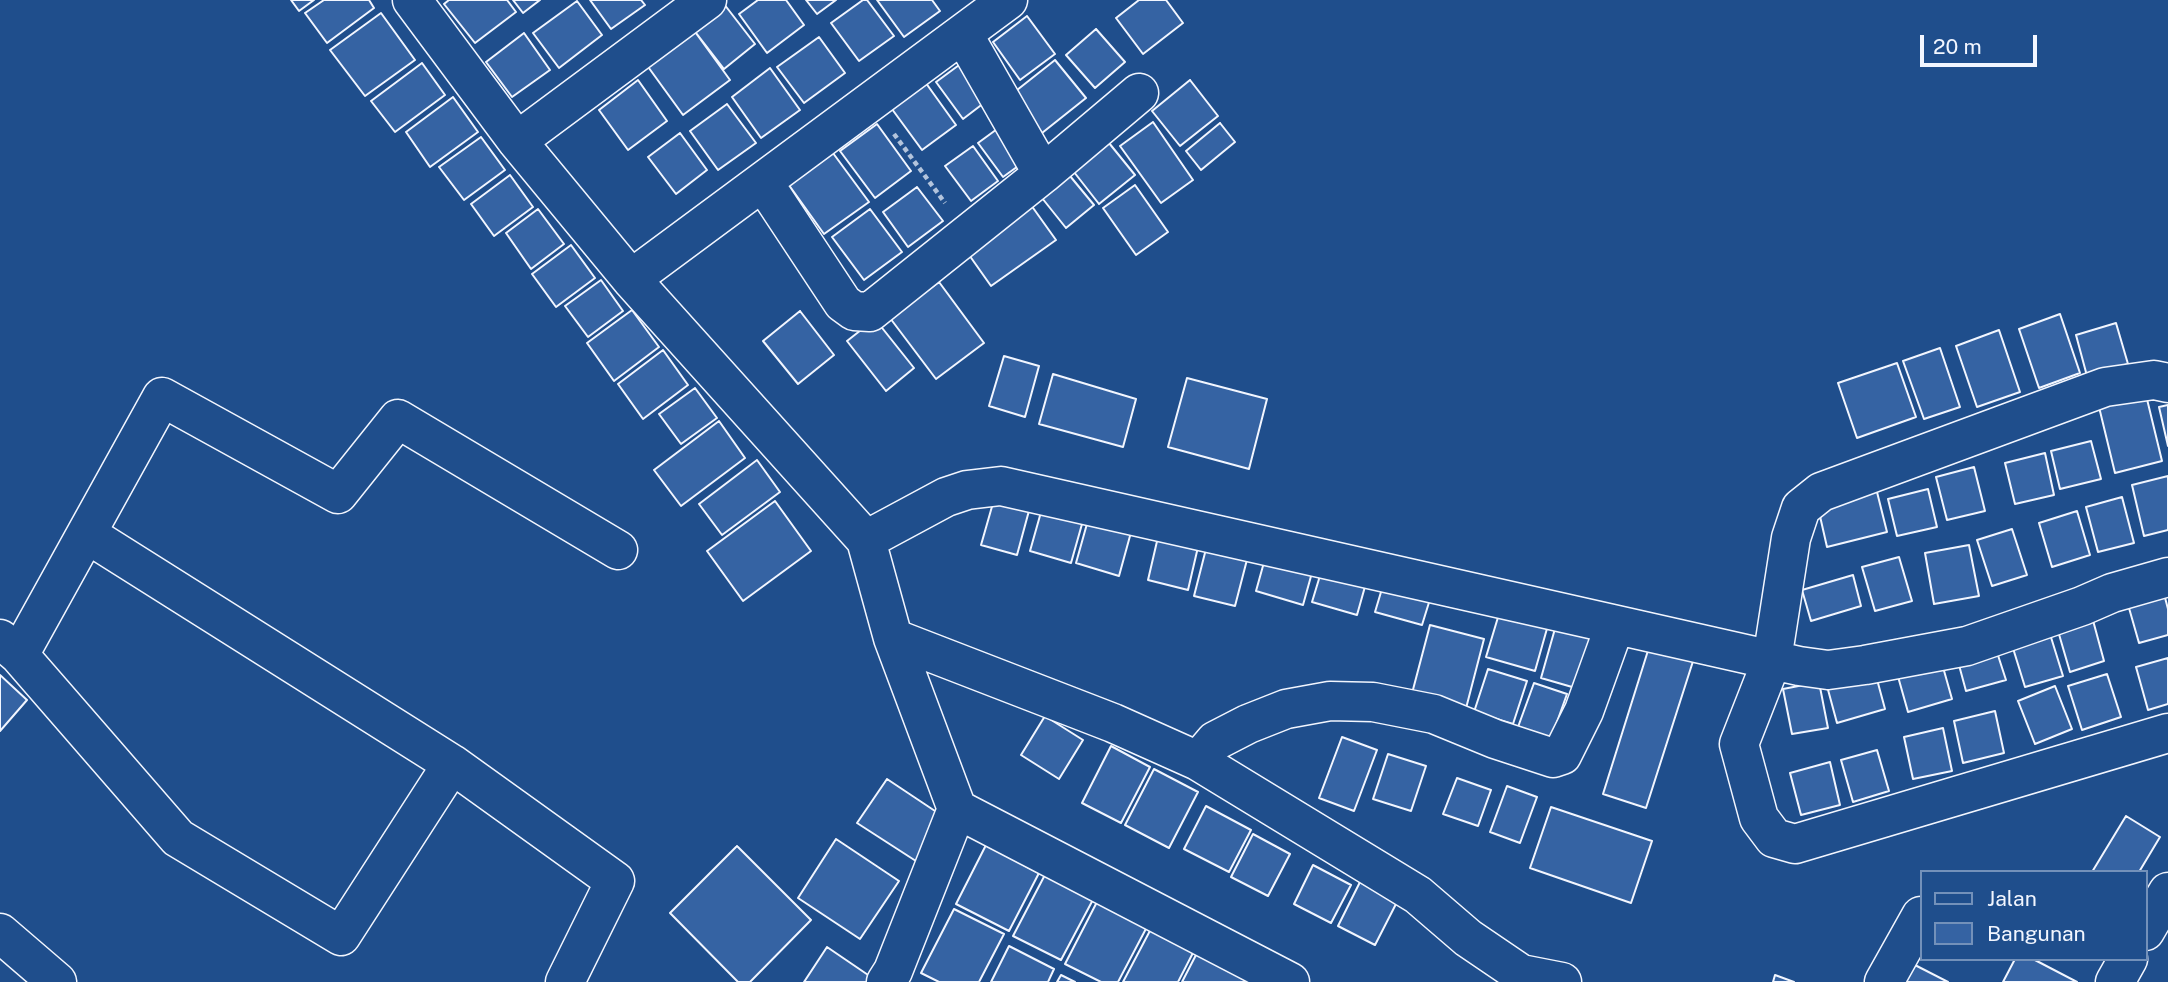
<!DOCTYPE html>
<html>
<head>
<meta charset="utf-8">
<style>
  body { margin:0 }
  #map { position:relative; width:2168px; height:982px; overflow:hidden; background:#1f4e8c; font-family:"Public Sans",sans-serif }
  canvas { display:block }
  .legend { position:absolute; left:1920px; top:870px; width:228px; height:91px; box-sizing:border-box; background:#1f4e8c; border:2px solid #7391ba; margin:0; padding:9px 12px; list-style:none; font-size:21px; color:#f2f6ff }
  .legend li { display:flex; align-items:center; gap:14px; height:35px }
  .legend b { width:35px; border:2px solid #7391ba }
  .scale { position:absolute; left:1920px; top:35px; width:117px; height:32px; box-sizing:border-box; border:4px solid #f2f6ff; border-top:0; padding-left:9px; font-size:21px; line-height:24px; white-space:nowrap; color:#f2f6ff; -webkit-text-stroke:5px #1f4e8c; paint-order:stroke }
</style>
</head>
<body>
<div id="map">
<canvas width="2168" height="982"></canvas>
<ul class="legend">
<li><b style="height:9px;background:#1f4e8c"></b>Jalan</li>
<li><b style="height:19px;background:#3563a3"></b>Bangunan</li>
</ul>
<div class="scale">20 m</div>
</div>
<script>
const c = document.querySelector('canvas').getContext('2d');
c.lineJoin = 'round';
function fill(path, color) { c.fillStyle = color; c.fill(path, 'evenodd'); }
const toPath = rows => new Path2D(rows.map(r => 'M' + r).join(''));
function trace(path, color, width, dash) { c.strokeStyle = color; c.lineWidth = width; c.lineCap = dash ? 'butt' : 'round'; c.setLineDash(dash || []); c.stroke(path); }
const building = toPath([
  [291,0,314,0,299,11,291,0],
  [324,0,369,0,374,8,327,43,305,13,324,0],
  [449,0,507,0,516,12,475,43,444,4,449,0],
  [513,0,540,0,523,13,513,0],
  [590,0,641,0,645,5,611,29,590,0],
  [758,0,786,0,804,25,767,53,739,14,758,0],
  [806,0,836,0,817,14,806,0],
  [863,0,867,0,894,36,859,61,831,23,863,0],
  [877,0,932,0,940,11,904,37,877,0],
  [1139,0,1166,0,1183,23,1143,54,1116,18,1139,0],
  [577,1,602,35,559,68,533,33,577,1],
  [724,4,755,44,724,69,693,29,724,4],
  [381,13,415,60,365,96,330,50,381,13],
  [1027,16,1055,54,1020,80,993,42,1027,16],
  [693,29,730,80,683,115,646,64,693,29],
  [1096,29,1125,62,1095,88,1066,55,1096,29],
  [524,33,550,70,512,97,486,62,524,33],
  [819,37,845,73,804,103,777,67,819,37],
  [970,57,997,93,963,119,936,82,970,57],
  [1055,60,1086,98,1042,133,1012,94,1055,60],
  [422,63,445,95,395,132,371,101,422,63],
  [770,68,800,110,761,138,732,97,770,68],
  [923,79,956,125,922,150,889,105,923,79],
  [638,80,667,121,628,150,599,110,638,80],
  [1190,80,1218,116,1180,146,1152,111,1190,80],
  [453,97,478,132,430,167,406,132,453,97],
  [727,104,756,143,718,170,690,131,727,104],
  [1008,121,1032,156,1003,177,978,143,1008,121],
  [1153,122,1193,180,1161,203,1120,146,1153,122],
  [1220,123,1235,142,1201,170,1186,151,1220,123],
  [877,124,911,171,875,198,840,151,877,124],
  [680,133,707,170,676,194,648,157,680,133],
  [481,137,505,170,464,200,439,167,481,137],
  [1109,143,1135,175,1099,204,1074,172,1109,143],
  [973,146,998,181,971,201,945,166,973,146],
  [830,149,869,202,824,234,786,181,830,149],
  [510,175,533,207,494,236,471,204,510,175],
  [1070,176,1094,205,1066,228,1042,198,1070,176],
  [1135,185,1168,232,1136,255,1103,208,1135,185],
  [917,187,943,221,908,247,883,212,917,187],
  [1031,205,1056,240,991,286,967,252,1031,205],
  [538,209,564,244,531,269,506,233,538,209],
  [870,209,902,252,864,280,832,237,870,209],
  [571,245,595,278,556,307,532,274,571,245],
  [601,280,623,311,588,337,565,306,601,280],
  [939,282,984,343,936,379,890,318,939,282],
  [632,310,659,347,614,381,587,343,632,310],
  [800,311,834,355,798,384,763,341,800,311],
  [2060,314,2080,373,2039,388,2019,329,2060,314],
  [875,319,914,368,886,391,847,341,875,319],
  [2116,323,2128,364,2087,376,2076,335,2116,323],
  [1999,330,2020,392,1977,407,1956,346,1999,330],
  [1940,348,1960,407,1924,419,1903,361,1940,348],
  [663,350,688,385,643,419,618,384,663,350],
  [1004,356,1039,366,1025,417,989,406,1004,356],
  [1897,363,1916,417,1857,438,1838,383,1897,363],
  [1053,374,1136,399,1123,447,1039,424,1053,374],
  [1187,378,1267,399,1249,469,1168,447,1187,378],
  [695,388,717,418,681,444,659,414,695,388],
  [2146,395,2162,461,2115,473,2099,407,2146,395],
  [2168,405,2168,446,2159,407,2168,405],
  [719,421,745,458,681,506,654,470,719,421],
  [2091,441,2101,479,2060,489,2051,451,2091,441],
  [2045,453,2054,495,2015,504,2005,463,2045,453],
  [757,460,780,492,722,535,699,504,757,460],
  [1974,467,1985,511,1947,520,1936,477,1974,467],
  [2168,476,2168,530,2144,536,2132,485,2168,476],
  [1876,488,1887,532,1827,547,1817,503,1876,488],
  [1928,489,1937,527,1897,536,1888,499,1928,489],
  [995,496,1030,507,1017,555,981,545,995,496],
  [2122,497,2134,543,2098,552,2086,507,2122,497],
  [775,501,811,551,743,601,707,551,775,501],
  [1043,505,1084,517,1071,563,1030,551,1043,505],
  [2077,511,2090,555,2052,567,2039,523,2077,511],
  [1090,513,1133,525,1119,576,1076,563,1090,513],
  [2012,529,2027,575,1992,586,1977,540,2012,529],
  [1158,537,1198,547,1188,590,1148,580,1158,537],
  [1208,541,1249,552,1235,606,1194,596,1208,541],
  [1969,545,1979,596,1934,604,1925,553,1969,545],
  [1266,555,1313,569,1303,605,1256,591,1266,555],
  [1899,557,1912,601,1875,611,1862,567,1899,557],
  [1322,569,1366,583,1357,615,1312,602,1322,569],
  [1853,575,1861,606,1811,621,1802,590,1853,575],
  [1384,582,1431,596,1422,625,1375,612,1384,582],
  [2163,590,2168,609,2168,635,2139,643,2127,601,2163,590],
  [1502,604,1550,618,1535,671,1486,657,1502,604],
  [2091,613,2104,661,2070,672,2056,624,2091,613],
  [1558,618,1596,629,1579,689,1541,678,1558,618],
  [1430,625,1484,639,1464,716,1410,701,1430,625],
  [2050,634,2063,676,2025,687,2012,645,2050,634],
  [1651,641,1695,655,1646,808,1603,794,1651,641],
  [1994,643,2006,680,1966,691,1956,654,1994,643],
  [2168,658,2168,704,2148,710,2136,667,2168,658],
  [1941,660,1952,699,1908,712,1897,673,1941,660],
  [1488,669,1527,681,1513,724,1474,712,1488,669],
  [1875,672,1885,709,1837,723,1827,686,1875,672],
  [2107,674,2121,717,2082,730,2068,686,2107,674],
  [0,675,27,700,0,731,0,675],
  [1819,682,1828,728,1792,734,1783,689,1819,682],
  [1534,683,1567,694,1547,750,1514,738,1534,683],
  [2055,686,2072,729,2035,744,2018,701,2055,686],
  [1995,711,2004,753,1963,763,1954,721,1995,711],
  [1045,716,1083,740,1059,779,1021,755,1045,716],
  [1943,728,1952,771,1913,779,1904,737,1943,728],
  [1342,737,1377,750,1354,811,1319,798,1342,737],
  [1111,746,1150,767,1121,823,1082,803,1111,746],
  [1877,750,1889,791,1853,802,1841,760,1877,750],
  [1388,754,1426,766,1411,811,1373,799,1388,754],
  [1830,762,1840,805,1801,815,1790,773,1830,762],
  [1154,769,1198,792,1169,848,1125,825,1154,769],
  [1457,778,1491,790,1478,826,1443,814,1457,778],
  [887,779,947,819,919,863,857,823,887,779],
  [1507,786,1537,797,1520,843,1490,832,1507,786],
  [1206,806,1251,830,1229,872,1184,849,1206,806],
  [1551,807,1652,841,1631,903,1530,868,1551,807],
  [2126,816,2160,837,2139,872,2092,872,2126,816],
  [1253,834,1290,854,1268,896,1231,877,1253,834],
  [836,839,899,881,860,939,798,898,836,839],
  [986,845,1039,873,1009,931,956,904,986,845],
  [737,846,811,920,750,982,738,982,670,913,737,846],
  [1313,865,1351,885,1331,923,1294,904,1313,865],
  [1048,869,1096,894,1061,960,1013,936,1048,869],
  [1360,882,1397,902,1375,945,1338,926,1360,882],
  [1099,898,1149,923,1118,982,1101,982,1065,964,1099,898],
  [954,909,1004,934,979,982,939,982,921,973,954,909],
  [1153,925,1196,947,1178,982,1123,982,1153,925],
  [1009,946,1054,969,1048,982,991,982,1009,946],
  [827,947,874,979,872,982,804,982,827,947],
  [1197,953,1249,982,1182,982,1197,953],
  [2015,959,2033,959,2077,982,2003,982,2015,959],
  [1911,963,1948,982,1901,982,1911,963],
  [1061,975,1075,982,1057,982,1061,975],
  [1775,975,1794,982,1773,982,1775,975]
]);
const path = toPath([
  [894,134,945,203]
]);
const minor = toPath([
  [412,0,517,141,631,279,866,540,893,638,957,809,893,971,886,982],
  [517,141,707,0],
  [1043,174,1139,93],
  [763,182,843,303,854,311,870,312,1043,174,963,34],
  [631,279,1008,0],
  [87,534,452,764],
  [866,540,946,497,967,490,1001,486,1772,660,1791,538,1801,508,1821,492,2105,387,2154,380,2168,383],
  [2168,577,2112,593,2082,606,1967,646,1865,665,1828,670,1799,666,1772,660,1739,744,1759,818,1774,838,1795,844,2168,733],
  [893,638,1113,723,1198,761,1418,895,1468,938,1521,974,1562,982],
  [0,639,19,655,162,397,338,494,398,419,618,550],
  [19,655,178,838,341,936,452,764,615,881,565,982],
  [1198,761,1215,741,1248,724,1286,709,1330,701,1373,702,1434,714,1495,739,1553,758,1562,755,1584,711,1615,625],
  [957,809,1290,982],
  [2145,931,2168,892],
  [0,933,57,982],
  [1884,982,1921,916],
  [2115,982,2128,959]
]);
fill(building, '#3563a3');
trace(building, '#f2f6ff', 2);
trace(minor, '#f2f6ff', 41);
trace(path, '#b3c4dc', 4.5, [5, 3.5]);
trace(minor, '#1f4e8c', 38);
</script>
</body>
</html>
